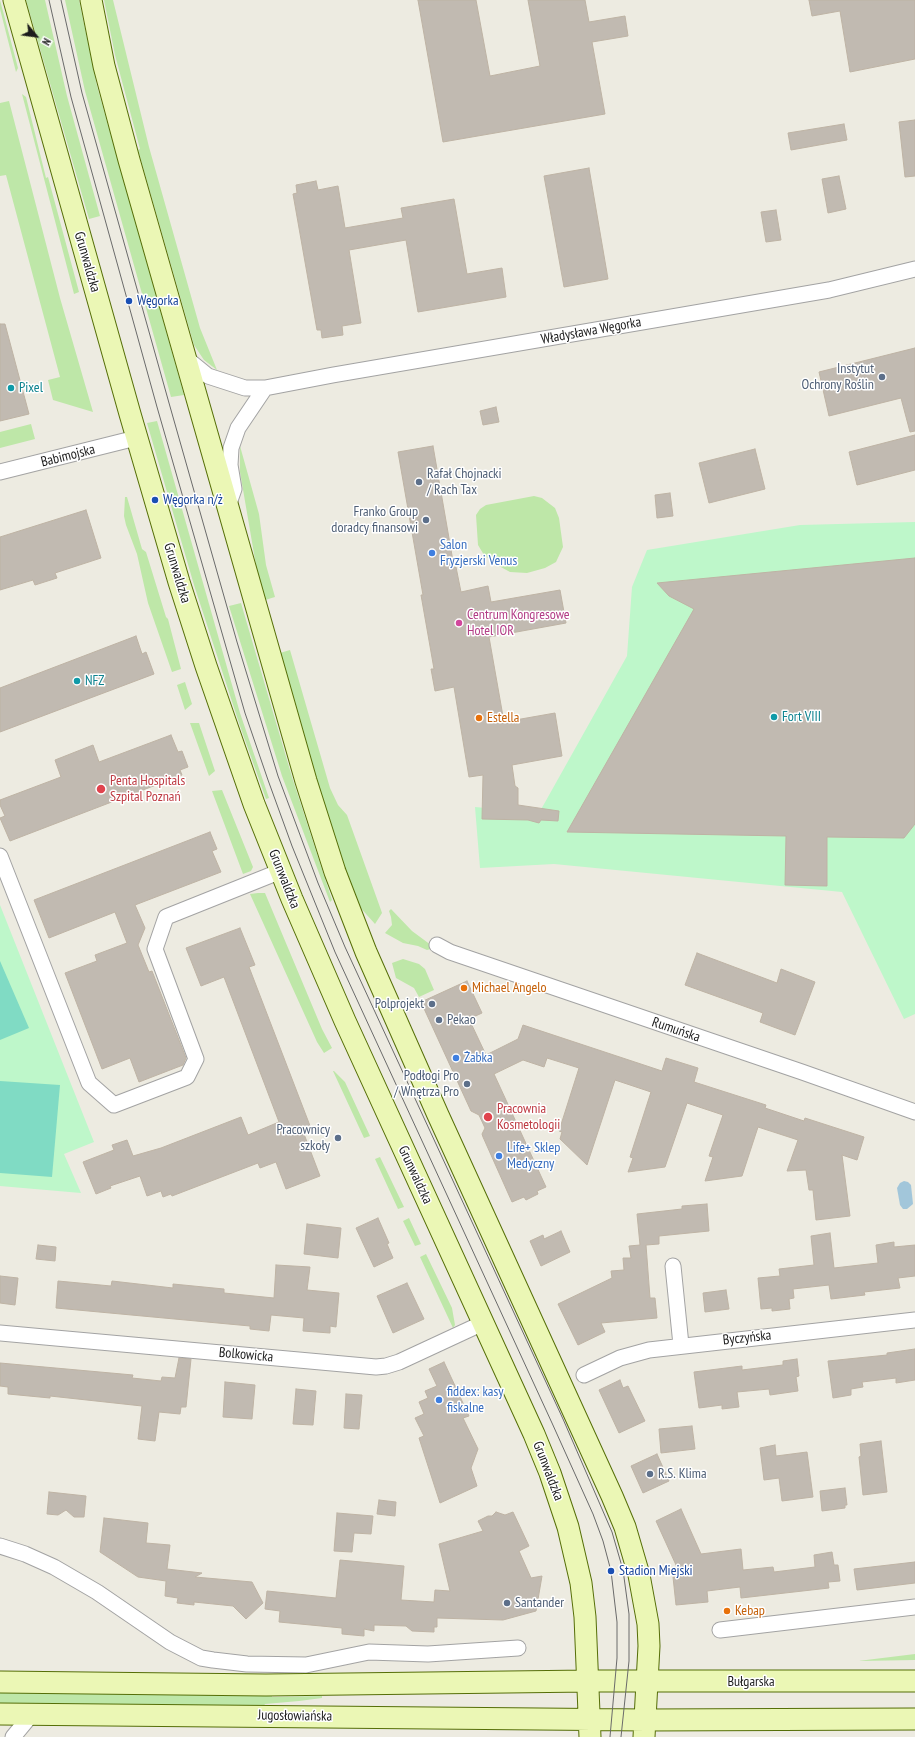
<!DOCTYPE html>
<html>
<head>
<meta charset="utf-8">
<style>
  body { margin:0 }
  #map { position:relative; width:915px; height:1737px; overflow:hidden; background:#edebe1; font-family:"PT Sans Narrow",sans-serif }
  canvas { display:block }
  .north { position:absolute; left:16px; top:16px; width:40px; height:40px; -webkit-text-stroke:3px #fff; paint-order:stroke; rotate:119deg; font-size:11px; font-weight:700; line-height:16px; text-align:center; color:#1c1c1c }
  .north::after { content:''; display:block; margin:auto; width:14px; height:18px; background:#1c1c1c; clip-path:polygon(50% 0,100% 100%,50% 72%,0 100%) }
</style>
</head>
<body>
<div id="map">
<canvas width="915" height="1737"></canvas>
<div class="north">N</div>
</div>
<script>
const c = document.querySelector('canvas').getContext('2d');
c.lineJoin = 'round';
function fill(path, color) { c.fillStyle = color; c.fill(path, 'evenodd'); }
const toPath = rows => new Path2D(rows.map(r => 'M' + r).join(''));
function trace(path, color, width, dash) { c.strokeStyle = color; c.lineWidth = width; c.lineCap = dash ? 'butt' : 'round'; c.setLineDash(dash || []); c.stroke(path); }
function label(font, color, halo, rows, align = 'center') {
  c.font = font + ' "PT Sans Narrow",sans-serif'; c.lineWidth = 3; c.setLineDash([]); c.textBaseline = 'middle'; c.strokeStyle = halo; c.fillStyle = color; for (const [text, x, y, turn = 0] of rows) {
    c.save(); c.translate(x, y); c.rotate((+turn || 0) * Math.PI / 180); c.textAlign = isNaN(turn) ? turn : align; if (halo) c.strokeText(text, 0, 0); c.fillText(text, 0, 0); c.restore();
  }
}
const grass = toPath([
  [0,0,18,68,16,72,0,9],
  [26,0,45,0,67,96,100,216,89,219],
  [65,0,79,0,97,86,184,395,171,397,85,91],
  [104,0,113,0,149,147,200,328,217,370,204,360,194,345,138,150,140,149,115,55],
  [22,94,26,97,46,178,48,177,79,292,74,294],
  [9,101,60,298,93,412,53,400,48,380,60,377,6,175,0,176,0,103],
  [157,421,240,713,269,798,266,799,240,726,194,585,147,423],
  [31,424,35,439,0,448,0,432],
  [240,446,259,514,266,565,275,597,265,600,258,577,240,472],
  [534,496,542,498,555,508,559,518,563,547,556,562,545,568,527,573,510,572,499,566,484,555,478,545,476,515,480,509,486,505],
  [125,497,127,497,142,549,146,552,166,617,168,619,181,669,172,672,148,603,137,554,126,525,124,516],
  [241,603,292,777,332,900,330,902,282,776,229,606],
  [290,650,330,788,338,805,347,815,381,910,382,913,375,924,358,905,335,843,316,780,280,653],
  [185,682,192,704,185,710,177,685],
  [190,723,199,723,215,771,209,776],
  [222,790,253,867,251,871,243,874,212,791],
  [258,893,265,893,322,1029,332,1048,324,1053,317,1042,250,894],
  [391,909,412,931,435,948,427,950,418,946,403,943,385,933,392,925,391,917,389,911],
  [403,959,419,964,425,969,434,990,419,997,414,988,396,978,392,963],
  [333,1071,334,1071,345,1082,370,1136,364,1138],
  [380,1157,404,1207,398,1209,375,1159],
  [409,1218,421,1244,415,1246,403,1221],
  [426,1254,452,1308,455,1325,453,1328,420,1257],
  [915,1654,915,1660,858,1661],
  [0,1692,272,1695,272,1697,322,1696,322,1698,299,1701,265,1704,264,1706,0,1703]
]);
const park = toPath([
  [915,522,915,1014,904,1019,842,892,554,864,480,868,475,807,539,813,627,656,632,587,647,550,800,525],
  [0,905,94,1142,64,1154,81,1193,0,1186]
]);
const pitch = toPath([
  [0,961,29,1028,0,1040],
  [0,1081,60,1085,52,1177,0,1173]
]);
const water = toPath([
  [904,1181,908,1182,911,1185,913,1204,907,1209,903,1209,900,1205,897,1188,900,1183]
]);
const building = toPath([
  [418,0,476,0,490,76,540,66,528,0,585,0,589,22,625,16,628,36,592,42,605,114,443,142,418,0],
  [809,0,915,0,915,59,850,72,840,11,812,16,809,0],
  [915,120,915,176,905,177,899,122,915,120],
  [844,124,847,140,791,150,788,133,844,124],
  [589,168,608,279,564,287,544,176,589,168],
  [839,176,846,209,828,213,822,179,839,176],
  [316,181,318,190,338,186,345,228,403,218,401,208,454,199,467,274,502,268,506,297,418,312,406,240,349,250,361,323,342,326,343,335,322,338,321,330,317,330,293,194,297,193,296,185,316,181],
  [776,210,781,240,766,242,761,212,776,210],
  [0,324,5,324,29,414,0,421,0,324],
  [915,348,915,431,910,432,901,398,829,416,819,372,915,348],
  [496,407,499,422,483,425,480,411,496,407],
  [915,435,915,470,857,485,849,452,915,435],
  [433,446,454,567,456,567,461,592,488,586,491,602,560,590,566,623,489,637,504,722,555,713,562,756,512,765,515,786,518,788,518,805,559,811,558,821,541,820,539,823,528,820,482,819,483,775,469,777,454,687,435,691,431,669,434,669,421,595,423,595,398,452,433,446],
  [755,449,765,489,709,503,699,463,755,449],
  [670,493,673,516,657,518,655,495,670,493],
  [86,510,101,558,55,573,57,578,35,585,33,580,0,590,0,537,86,510],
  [915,558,915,824,904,838,827,837,827,886,785,885,786,836,567,832,694,609,669,596,657,583,915,558],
  [136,636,142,654,146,652,154,674,0,732,0,688,136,636],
  [171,735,178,752,182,751,188,767,180,770,182,775,10,841,0,818,5,816,0,805,0,800,61,777,55,760,93,745,99,762,171,735],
  [210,832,217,849,212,851,221,872,135,905,145,928,138,945,149,972,152,971,186,1058,183,1065,139,1082,130,1058,102,1069,65,973,97,961,95,955,127,943,115,912,49,938,34,900,210,832],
  [240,928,255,965,249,967,312,1131,304,1134,320,1176,286,1189,276,1162,260,1168,258,1163,172,1196,171,1194,163,1197,161,1191,147,1196,140,1176,110,1186,111,1188,96,1194,83,1162,114,1150,112,1145,127,1140,133,1156,161,1148,241,1117,248,1135,279,1122,224,977,201,986,186,948,240,928],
  [697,953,777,983,781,969,815,982,795,1035,760,1022,763,1013,685,985,697,953],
  [467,981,482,1013,469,1019,486,1055,518,1039,523,1025,662,1071,666,1058,698,1068,694,1082,766,1105,765,1108,804,1121,805,1118,864,1137,857,1160,842,1155,850,1216,816,1220,813,1190,809,1190,806,1170,787,1171,798,1140,758,1127,742,1176,705,1181,713,1157,709,1156,723,1115,687,1103,665,1167,628,1172,633,1158,630,1157,651,1092,615,1080,587,1165,560,1139,562,1132,559,1131,579,1068,547,1058,544,1067,523,1060,494,1074,546,1187,537,1191,538,1194,526,1200,524,1197,512,1202,483,1137,482,1134,485,1128,479,1115,471,1111,421,1002,467,981],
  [707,1204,709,1231,659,1236,659,1244,646,1245,650,1298,655,1298,657,1318,601,1323,605,1332,578,1345,558,1304,612,1278,611,1271,624,1270,623,1258,631,1258,629,1246,640,1245,637,1214,682,1209,682,1206,707,1204],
  [378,1218,389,1243,387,1244,393,1258,374,1267,356,1228,378,1218],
  [307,1224,341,1228,338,1258,304,1254,307,1224],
  [561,1231,570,1252,541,1266,530,1241,543,1235,544,1239,561,1231],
  [830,1233,834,1268,878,1263,876,1245,894,1242,894,1247,915,1245,915,1276,898,1278,900,1288,864,1292,865,1295,831,1299,829,1285,793,1289,794,1298,789,1299,790,1309,772,1311,772,1308,761,1309,758,1278,780,1276,779,1269,814,1265,811,1236,830,1233],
  [38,1245,56,1247,55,1261,36,1259,38,1245],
  [276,1265,310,1267,307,1290,339,1293,336,1327,330,1326,330,1333,303,1331,304,1318,271,1315,269,1331,250,1329,250,1326,56,1308,58,1281,111,1286,112,1281,173,1288,173,1284,224,1289,224,1293,274,1298,276,1265],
  [0,1276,18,1278,15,1305,0,1303,0,1276],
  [407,1283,424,1319,393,1333,377,1296,407,1283],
  [726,1290,729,1309,705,1312,703,1293,726,1290],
  [915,1349,915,1380,896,1383,896,1378,862,1382,863,1387,851,1389,851,1395,833,1398,828,1361,887,1355,887,1353,915,1349],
  [179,1358,191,1359,186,1407,181,1407,180,1414,159,1412,155,1441,138,1439,142,1406,50,1396,50,1398,8,1394,8,1387,0,1386,0,1363,133,1375,132,1378,161,1381,162,1377,175,1378,179,1358],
  [797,1359,799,1376,796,1377,798,1391,770,1395,769,1389,737,1392,739,1407,722,1409,722,1405,699,1408,694,1372,742,1366,742,1370,783,1365,783,1361,797,1359],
  [444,1362,469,1416,463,1418,478,1449,471,1468,477,1486,440,1503,419,1438,424,1436,415,1418,424,1414,419,1402,428,1398,425,1391,437,1386,429,1369,444,1362],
  [620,1380,623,1388,628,1386,645,1421,619,1433,599,1390,620,1380],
  [225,1382,255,1385,252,1419,223,1417,225,1382],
  [296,1389,316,1391,313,1425,293,1424,296,1389],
  [346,1394,362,1395,359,1429,344,1428,346,1394],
  [692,1426,695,1449,661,1453,659,1429,692,1426],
  [881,1441,887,1492,863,1495,859,1457,861,1456,860,1444,881,1441],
  [775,1445,776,1456,807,1452,813,1497,782,1501,779,1478,764,1480,760,1448,775,1445],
  [657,1454,669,1481,643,1493,631,1466,657,1454],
  [845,1488,847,1505,845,1505,845,1508,822,1511,820,1491,845,1488],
  [49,1492,86,1496,84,1517,74,1517,66,1510,58,1515,47,1514,49,1492],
  [379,1500,396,1502,395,1516,377,1514,379,1500],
  [681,1509,701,1554,741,1549,743,1570,773,1567,774,1572,815,1567,814,1555,832,1552,834,1565,838,1565,840,1581,828,1582,829,1588,741,1598,740,1587,707,1591,708,1602,676,1605,673,1577,681,1576,656,1521,681,1509],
  [496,1512,505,1515,513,1512,529,1546,519,1551,531,1578,542,1576,536,1611,503,1620,437,1618,437,1627,434,1627,434,1632,412,1631,406,1626,374,1625,374,1631,364,1629,364,1636,342,1634,342,1628,279,1622,280,1611,265,1609,267,1591,336,1598,340,1560,404,1566,401,1600,434,1602,435,1590,450,1591,439,1544,483,1531,478,1521,488,1516,492,1516,496,1512],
  [337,1513,373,1516,371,1534,354,1533,352,1552,334,1551,337,1513],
  [104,1518,148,1523,146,1543,170,1545,167,1569,202,1573,195,1577,252,1582,263,1603,246,1619,233,1606,194,1602,194,1605,177,1603,178,1598,165,1596,166,1581,138,1577,100,1552,104,1518],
  [915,1562,915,1583,857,1590,854,1569,915,1562]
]);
const street = toPath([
  [186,358,208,376,245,388,265,388,333,375,829,290,915,269],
  [0,472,136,438],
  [228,506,234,489,230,465,231,448,238,428,265,388],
  [0,856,89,1083,114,1105,187,1077,196,1059,155,949,166,917,281,871],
  [437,945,450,952,802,1072,915,1112],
  [673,1266,681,1345],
  [0,1333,376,1367,386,1366,399,1362,483,1323],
  [584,1375,620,1358,649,1350,915,1320],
  [0,1546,25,1554,54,1567,97,1592,170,1642,201,1658,213,1660,247,1664,306,1665,369,1652,428,1654,518,1648],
  [720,1630,915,1607],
  [13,1737,32,1714]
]);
const secondary = toPath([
  [14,0,130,414,179,582,206,666,254,804,292,899,345,1021,534,1434,550,1473,568,1527,581,1583,585,1617,590,1737],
  [91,0,104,66,129,160,306,781,335,872,366,952,438,1115,612,1496,625,1527,639,1575,648,1624,649,1646,644,1737],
  [0,1682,266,1685,588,1681,915,1681],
  [0,1714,646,1720,915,1719]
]);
const tram = toPath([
  [49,0,71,97,157,407,245,713,268,780,292,846,335,952,552,1423,593,1514,603,1541,611,1571,617,1622,617,1658,610,1737],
  [61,0,82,93,169,403,237,642,278,776,318,883,345,947,563,1419,612,1532,623,1570,629,1614,629,1661,621,1737]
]);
const markers = [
  [129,301,4,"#1a4fb4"],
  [882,377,4,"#5c6f8a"],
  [11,388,4,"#0f9aa8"],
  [419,482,4,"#5c6f8a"],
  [155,500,4,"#1a4fb4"],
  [426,520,4,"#5c6f8a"],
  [432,553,4,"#3f7fe0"],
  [459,623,4,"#d1479c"],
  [77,681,4,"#0f9aa8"],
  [774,717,4,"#0f9aa8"],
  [479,718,4,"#e8710a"],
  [101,789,5,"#e0444e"],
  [464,988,4,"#e8710a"],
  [432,1004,4,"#5c6f8a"],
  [439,1020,4,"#5c6f8a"],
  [456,1058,4,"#3f7fe0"],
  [467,1084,4,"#5c6f8a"],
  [488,1117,5,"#e0444e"],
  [338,1138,4,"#5c6f8a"],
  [499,1156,4,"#3f7fe0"],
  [439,1400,4,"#3f7fe0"],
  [650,1474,4,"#5c6f8a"],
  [611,1571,4,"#1a4fb4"],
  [507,1603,4,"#5c6f8a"],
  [727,1611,4,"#e8710a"]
];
const streetNames = [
  ["Grunwaldzka",87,262,74],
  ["Władysława Węgorka",591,331,-10],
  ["Babimojska",68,456,-14],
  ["Grunwaldzka",177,573,73],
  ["Grunwaldzka",284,879,68],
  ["Rumuńska",676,1030,19],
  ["Grunwaldzka",415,1175,65],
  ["Byczyńska",747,1338,-6],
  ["Bolkowicka",246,1355,5],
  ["Grunwaldzka",548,1471,69],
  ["Bułgarska",751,1682],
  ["Jugosłowiańska",295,1716,1]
];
const transitNames = [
  ["Węgorka",137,301],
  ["Węgorka n/ż",163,500],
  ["Stadion Miejski",619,1571]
];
const serviceNames = [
  ["Instytut",874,369],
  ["Ochrony Roślin",874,385],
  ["Rafał Chojnacki",427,474,"left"],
  ["/ Rach Tax",427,490,"left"],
  ["Franko Group",418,512],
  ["doradcy finansowi",418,528],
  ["Polprojekt",424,1004],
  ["Pekao",447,1020,"left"],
  ["Podłogi Pro",459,1076],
  ["/ Wnętrza Pro",459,1092],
  ["Pracownicy",330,1130],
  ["szkoły",330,1146],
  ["R.S. Klima",658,1474,"left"],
  ["Santander",515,1603,"left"]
];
const cultureNames = [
  ["Pixel",19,388],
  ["NFZ",85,681],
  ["Fort VIII",782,717]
];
const shopNames = [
  ["Salon",440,545],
  ["Fryzjerski Venus",440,561],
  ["Żabka",464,1058],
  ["Life+ Sklep",507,1148],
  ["Medyczny",507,1164],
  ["fiddex: kasy",447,1392],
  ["fiskalne",447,1408]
];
const hotelNames = [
  ["Centrum Kongresowe",467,615],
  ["Hotel IOR",467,631]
];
const foodNames = [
  ["Estella",487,718],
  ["Michael Angelo",472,988],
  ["Kebap",735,1611]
];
const healthNames = [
  ["Penta Hospitals",110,781],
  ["Szpital Poznań",110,797],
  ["Pracownia",497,1109],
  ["Kosmetologii",497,1125]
];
fill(grass, '#bee7a8');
fill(park, '#bef7ca');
fill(pitch, '#80dbc4');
fill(water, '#a2c6da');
fill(building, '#c1bab1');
trace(building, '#beb3a4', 1);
trace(street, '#a3a3a3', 17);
trace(secondary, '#556e07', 23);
trace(street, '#fff', 15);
trace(secondary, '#ebf7b5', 21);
trace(tram, '#6a6a6a', 1);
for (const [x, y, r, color] of markers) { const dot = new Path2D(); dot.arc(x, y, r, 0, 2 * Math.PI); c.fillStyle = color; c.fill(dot); trace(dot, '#fff', 1.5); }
label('14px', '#1c1c1c', '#fff', streetNames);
label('14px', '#164399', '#fff', transitNames, 'left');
label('14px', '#4e5e75', '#fff', serviceNames, 'right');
label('14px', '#0d838f', '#fff', cultureNames, 'left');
label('14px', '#366cbe', '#fff', shopNames, 'left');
label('14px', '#b23c85', '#fff', hotelNames, 'left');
label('14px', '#c56008', '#fff', foodNames, 'left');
label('14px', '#be3a42', '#fff', healthNames, 'left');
</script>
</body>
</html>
